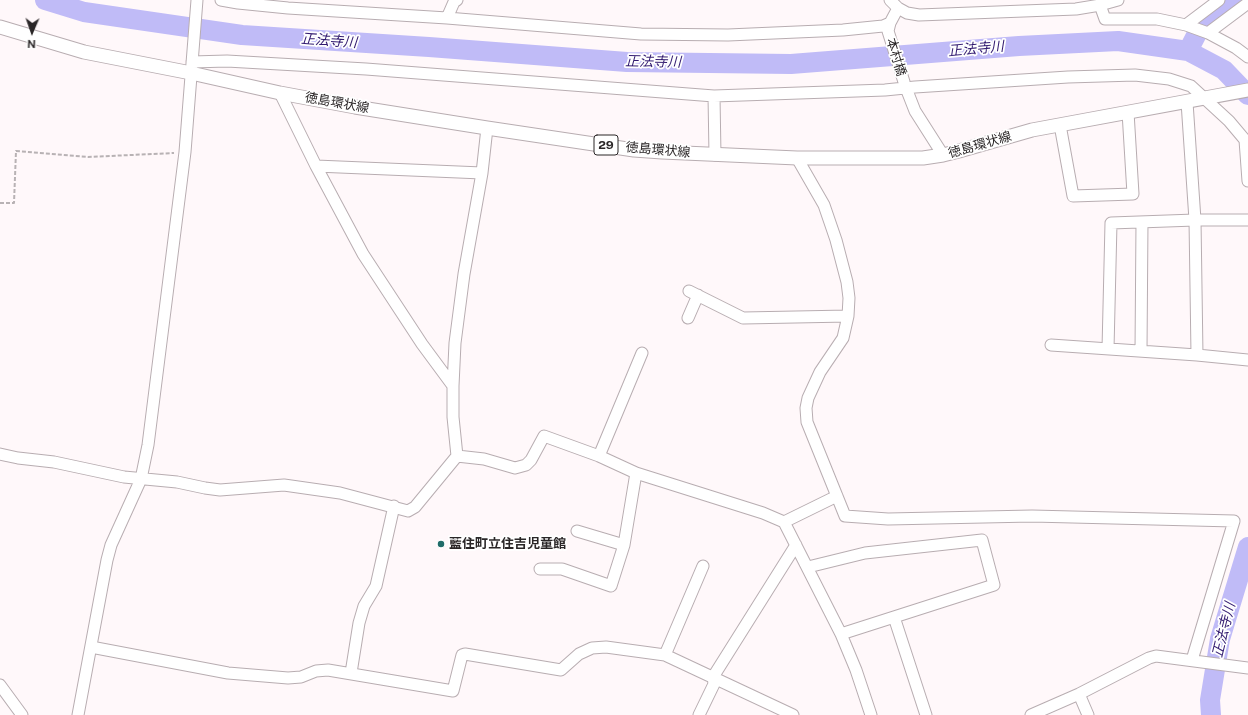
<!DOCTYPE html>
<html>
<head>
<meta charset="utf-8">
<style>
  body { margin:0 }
  #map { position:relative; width:1248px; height:715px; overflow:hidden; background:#fff8fa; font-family:"Public Sans",sans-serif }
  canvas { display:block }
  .north { position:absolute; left:12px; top:12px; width:40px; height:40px; -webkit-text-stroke:3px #fff; paint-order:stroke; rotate:182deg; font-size:11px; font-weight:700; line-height:16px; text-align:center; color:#2a2627 }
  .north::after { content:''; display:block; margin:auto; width:14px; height:18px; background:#2a2627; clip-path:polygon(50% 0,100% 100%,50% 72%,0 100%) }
</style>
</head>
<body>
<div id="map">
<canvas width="1248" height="715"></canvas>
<div class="north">N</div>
</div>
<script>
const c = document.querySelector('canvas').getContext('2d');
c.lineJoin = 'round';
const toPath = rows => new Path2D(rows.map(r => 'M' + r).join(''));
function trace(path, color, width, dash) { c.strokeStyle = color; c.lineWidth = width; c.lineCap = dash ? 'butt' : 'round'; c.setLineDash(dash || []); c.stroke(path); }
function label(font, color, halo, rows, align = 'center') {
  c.font = font + ' "Public Sans","Noto Sans JP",sans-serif'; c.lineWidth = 3.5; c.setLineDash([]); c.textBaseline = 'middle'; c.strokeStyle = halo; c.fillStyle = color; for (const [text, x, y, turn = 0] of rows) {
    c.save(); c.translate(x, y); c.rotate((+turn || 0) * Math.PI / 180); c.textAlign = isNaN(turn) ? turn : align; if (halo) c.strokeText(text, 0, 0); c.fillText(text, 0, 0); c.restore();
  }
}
const river = toPath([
  [45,0,84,12,242,35,429,47,627,62,791,64,1019,46,1118,41,1188,51,1224,70,1248,95],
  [1188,51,1203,22,1234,0],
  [1211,715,1210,700,1220,639,1248,547]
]);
const path = toPath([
  [0,203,14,203,16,151,88,157,174,153]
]);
const minor = toPath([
  [221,0,238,3,288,8,447,18,454,2,457,0],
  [890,0,898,8,907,13,919,15,1076,9,1100,5,1118,0],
  [1100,5,1105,19,1157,19,1186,25,1208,33,1236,48,1248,57],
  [898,8,890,23,888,31,904,82],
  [447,18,641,34,728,35,843,30,883,26,890,23],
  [1186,25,1219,0],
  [1208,33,1248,3],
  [192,62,227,61,366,69,714,96,885,90,915,87,1068,77,1135,75,1169,79,1191,86,1229,121,1245,140,1248,181],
  [906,88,915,111,943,155],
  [280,93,316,166,363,254,422,344,453,386],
  [714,96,715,155],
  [1187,102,1195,220,1197,355],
  [1060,125,1073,196,1133,194,1128,112],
  [797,158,824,205,836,240,847,282,849,298,848,316,843,338,820,372,808,398,806,408,807,422,845,516,888,519,1032,516,1234,521,1192,660],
  [316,166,482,173],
  [689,291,743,318,848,316],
  [688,318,698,295],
  [1051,345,1197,355,1248,360],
  [1108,349,1111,223,1195,220,1248,220],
  [1141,351,1142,222],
  [0,454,18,458,54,462,124,477,177,482,205,488,220,490,284,485,340,493,408,511,415,507,457,456,453,417,453,386,455,343,464,274,482,173,487,128],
  [457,456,484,459,515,468,526,465,531,460,544,436,599,456,636,473,763,513,784,522,841,634,856,670,871,715],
  [599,456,642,353],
  [784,522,837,496],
  [577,531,624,545],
  [808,567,865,553,982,540,994,585,841,634],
  [540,569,562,569,611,586,624,545,636,473],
  [894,617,926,715],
  [91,647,228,673,288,678,301,677,316,671,328,670,453,691,462,655,465,654,561,670,579,654,592,648,606,647,665,655,793,715],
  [665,655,703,566],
  [351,673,359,623,364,606,376,586,394,506],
  [0,685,22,715],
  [1079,694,1088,715],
  [78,715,107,560,111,545,141,479,148,445,185,152,197,0],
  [699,715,714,684,713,677,796,545],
  [1031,715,1079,694,1149,658,1156,656,1248,668]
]);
const major = toPath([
  [0,27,84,52,191,73,280,93,355,107,487,128,634,150,662,152,797,158,923,158,943,155,959,151,1032,130,1248,90]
]);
const markers = [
  [441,544,4,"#206c69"]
];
const shields = [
  [606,145,24]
];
const shieldNames = [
  ["29",606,145]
];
const streetNames = [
  ["本村橋",896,57,73],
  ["徳島環状線",337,103,10],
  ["徳島環状線",980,145,-16],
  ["徳島環状線",658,150,5]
];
const poiNames = [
  ["藍住町立住吉児童館",449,544]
];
const waterNames = [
  ["正法寺川",329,41,4],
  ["正法寺川",976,49,-5],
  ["正法寺川",653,62,1],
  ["正法寺川",1224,630,-76]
];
trace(river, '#c0bbf7', 20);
trace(minor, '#b8adb1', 13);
trace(major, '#b8adb1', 15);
trace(path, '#b8b2b4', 2, [4, 2]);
trace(minor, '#fff', 11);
trace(major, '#fff', 13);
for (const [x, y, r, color] of markers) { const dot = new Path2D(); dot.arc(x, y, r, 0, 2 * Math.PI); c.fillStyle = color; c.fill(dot); trace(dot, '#fff', 1.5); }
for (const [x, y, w] of shields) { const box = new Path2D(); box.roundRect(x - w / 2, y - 10, w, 20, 3); c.fillStyle = '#fff'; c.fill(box); trace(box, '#2a2627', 1); }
label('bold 12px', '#2a2627', null, shieldNames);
label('13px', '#2a2627', '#fff', streetNames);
label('bold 13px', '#2a2627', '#fff', poiNames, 'left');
label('italic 14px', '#321b70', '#fff', waterNames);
</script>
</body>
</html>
